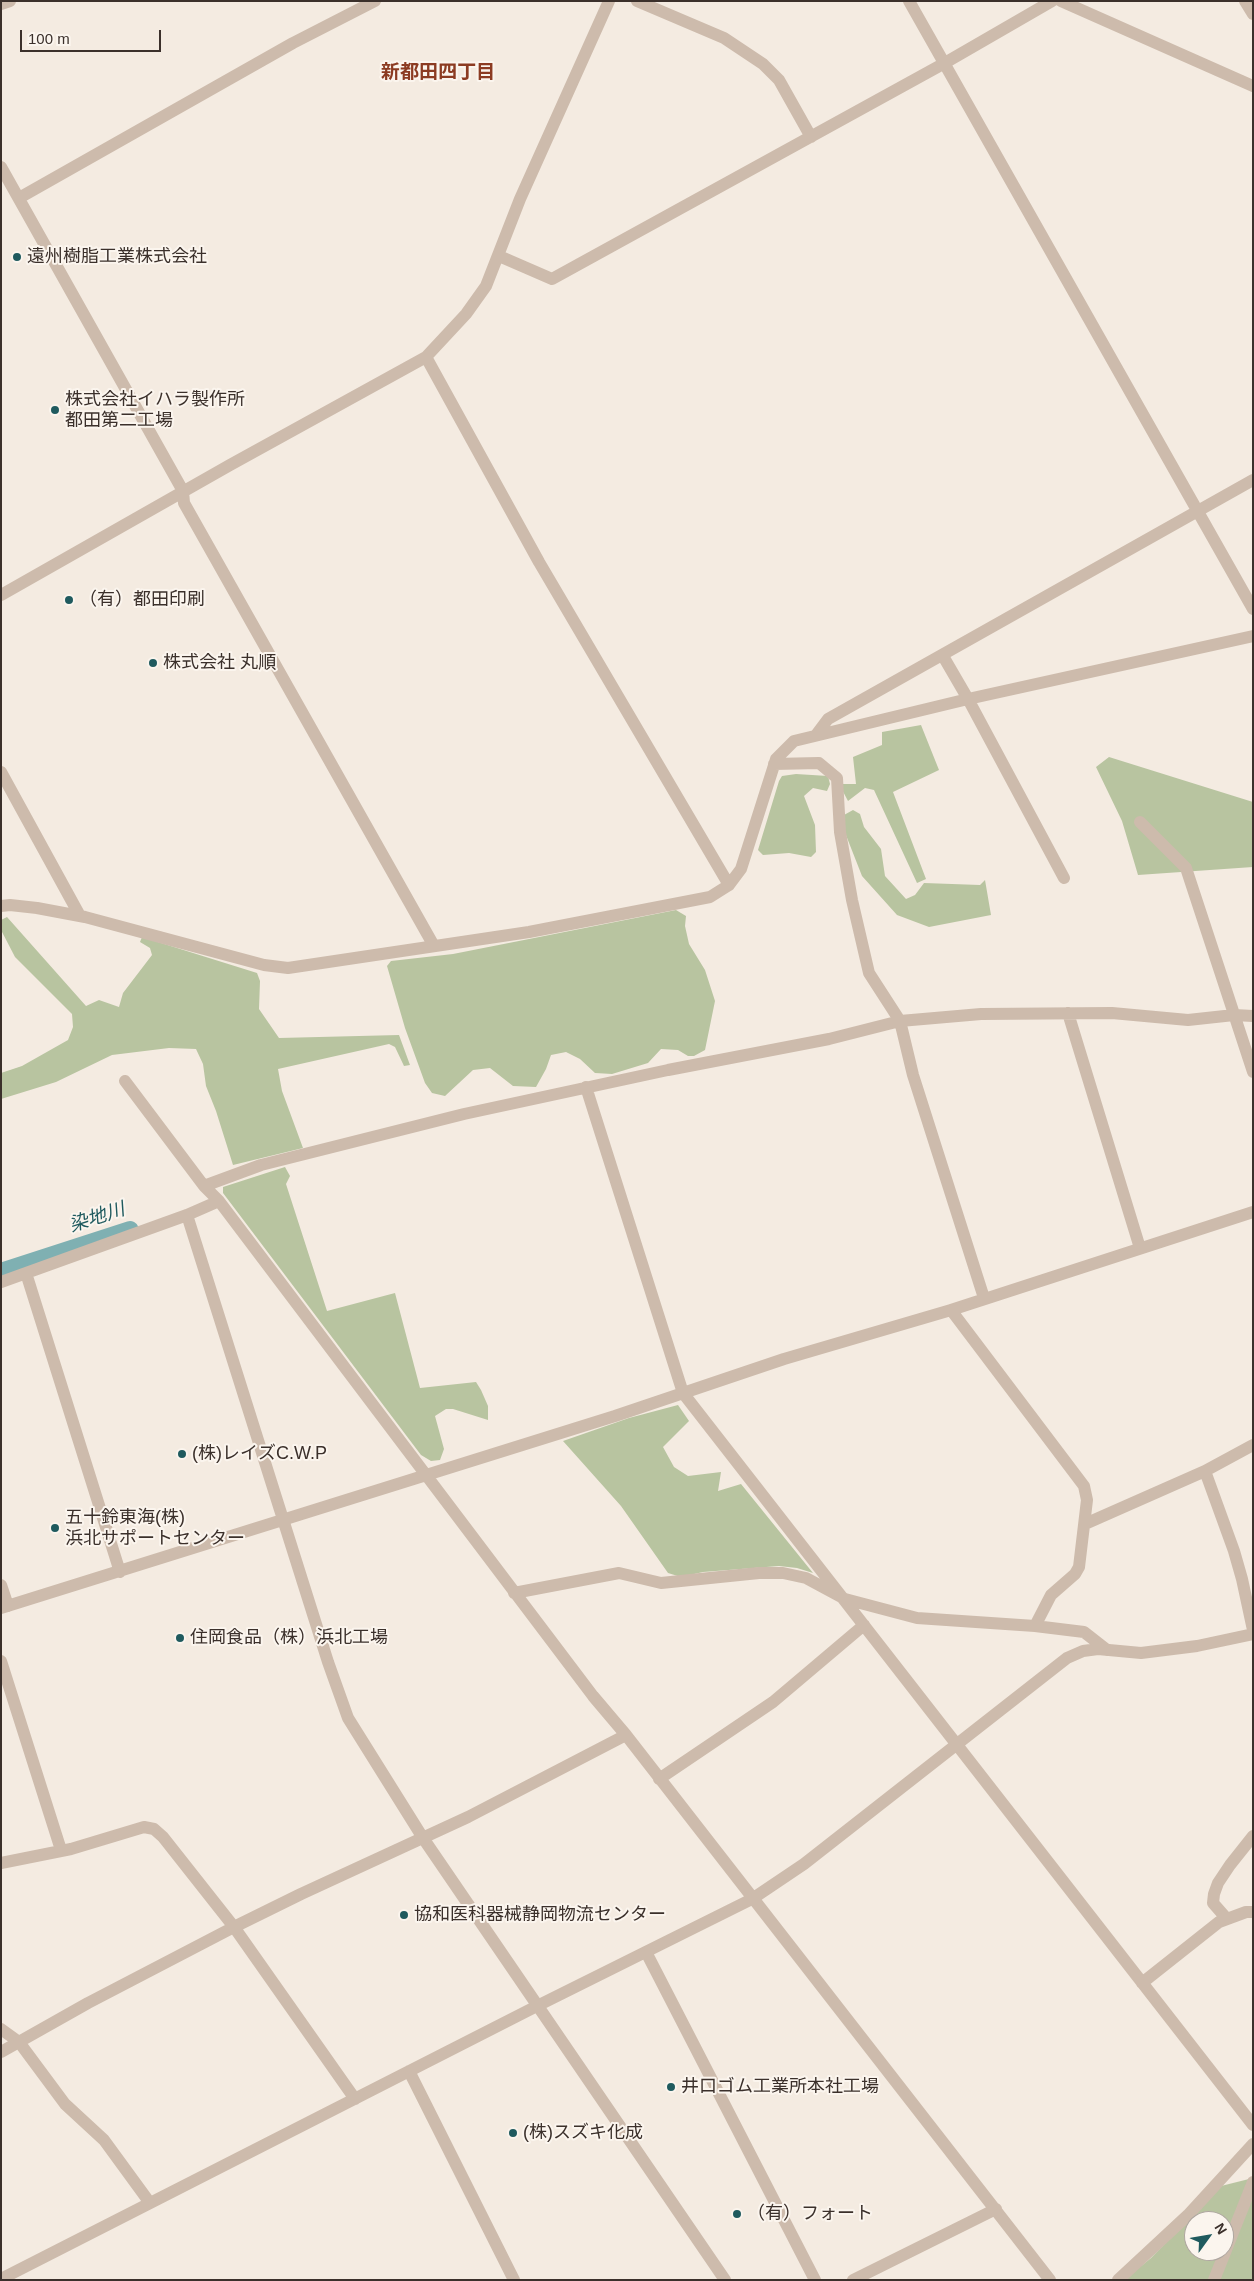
<!DOCTYPE html>
<html>
<head>
<meta charset="utf-8">
<style>
  body { margin:0 }
  #map { position:relative; width:1254px; height:2281px; overflow:hidden; background:#f4ebe1; font-family:Helvetica,sans-serif }
  canvas { display:block }
  .frame { position:absolute; inset:0; border:2px solid #3b302b; pointer-events:none }
  .north { position:absolute; left:1184px; top:2211px; width:50px; height:50px; box-sizing:border-box; background:#fbf5ee; border:1px solid #aea6a0; border-radius:50%; rotate:58deg; font-size:14px; font-weight:700; line-height:20px; text-align:center; color:#3b302b }
  .north::after { content:''; display:block; margin:auto; width:18px; height:22px; background:#1f5a5e; clip-path:polygon(50% 0,100% 100%,50% 72%,0 100%) }
  .scale { position:absolute; left:20px; top:30px; width:141px; height:22px; box-sizing:border-box; border:2px solid #3b302b; border-top:0; padding-left:6px; font-size:15px; line-height:18px; white-space:nowrap; color:#3b302b; -webkit-text-stroke:4px #fbf5ee; paint-order:stroke }
</style>
</head>
<body>
<div id="map">
<canvas width="1254" height="2281"></canvas>
<div class="frame"></div>
<div class="north">N</div>
<div class="scale">100 m</div>
</div>
<script>
const c = document.querySelector('canvas').getContext('2d');
c.lineJoin = 'round';
function fill(path, color) { c.fillStyle = color; c.fill(path, 'evenodd'); }
const toPath = rows => new Path2D(rows.map(r => 'M' + r).join(''));
function trace(path, color, width, dash) { c.strokeStyle = color; c.lineWidth = width; c.lineCap = dash ? 'butt' : 'round'; c.setLineDash(dash || []); c.stroke(path); }
function label(font, color, halo, rows, align = 'center') {
  c.font = font + ' Helvetica,"Noto Sans JP",sans-serif'; c.lineWidth = 4; c.setLineDash([]); c.textBaseline = 'middle'; c.strokeStyle = halo; c.fillStyle = color; for (const [text, x, y, turn = 0] of rows) {
    c.save(); c.translate(x, y); c.rotate((+turn || 0) * Math.PI / 180); c.textAlign = isNaN(turn) ? turn : align; if (halo) c.strokeText(text, 0, 0); c.fillText(text, 0, 0); c.restore();
  }
}
const green = toPath([
  [921,725,939,770,893,792,926,879,917,883,874,790,865,788,848,801,839,784,856,784,853,757,882,745,882,732],
  [1109,757,1253,802,1253,867,1138,875,1122,821,1096,767],
  [796,774,828,776,830,784,827,791,813,788,804,796,815,825,816,852,811,857,789,853,763,855,758,850,779,781,782,776],
  [853,810,860,814,864,827,881,849,885,876,906,899,915,895,924,883,980,885,985,880,991,915,929,927,897,915,862,876,842,825,844,815],
  [676,910,686,916,685,926,689,944,705,970,715,1001,705,1050,694,1056,688,1056,678,1050,661,1049,648,1063,612,1074,595,1073,580,1059,566,1052,551,1055,546,1069,536,1087,513,1086,490,1068,473,1070,445,1096,432,1093,425,1083,405,1028,387,966,391,961,453,954],
  [7,917,86,1006,99,1000,119,1007,123,993,152,955,150,948,140,942,142,937,257,973,260,981,259,1009,279,1038,399,1035,410,1065,404,1066,395,1047,389,1044,278,1069,282,1091,303,1148,233,1165,216,1111,206,1086,203,1064,196,1049,169,1048,112,1055,56,1082,1,1099,1,1073,22,1066,68,1040,73,1027,72,1014,15,957,1,930,1,920],
  [285,1167,290,1176,286,1184,327,1311,395,1293,420,1388,476,1382,481,1390,488,1406,488,1420,453,1409,446,1409,435,1416,444,1449,440,1460,431,1461,421,1455,223,1193,223,1187],
  [678,1405,689,1421,663,1447,674,1467,688,1476,721,1472,718,1491,741,1484,813,1573,797,1568,779,1566,703,1572,681,1577,668,1573,621,1506,563,1441,629,1418],
  [1253,2178,1253,2280,1124,2280,1151,2258,1221,2186],
  [1194,2221,1224,2221,1224,2251,1194,2251]
]);
const river = toPath([
  [1,1272,130,1230]
]);
const minor = toPath([
  [637,1,724,38,763,64,779,80,811,137],
  [909,1,1253,609],
  [1061,1,1253,86],
  [1245,1,1253,14],
  [1,4,10,1],
  [1,167,183,491,184,503,434,946],
  [19,198,293,43,375,1],
  [499,256,552,279,943,64,1052,1],
  [426,357,539,562,729,885],
  [1,595,230,465,426,357,466,314,486,286,520,199,609,1],
  [943,656,968,699,1064,878],
  [816,735,828,719,1253,480],
  [774,764,819,763,837,778,840,832,852,900,869,973,900,1021,913,1075,984,1298],
  [1,772,80,916],
  [1140,822,1186,868,1253,1072],
  [1,906,10,905,37,908,85,917,264,965,288,968,529,932,710,897,729,885,741,869,776,759,794,741,968,699,1253,636],
  [1068,1013,1140,1248],
  [125,1081,204,1186],
  [586,1087,683,1393,1253,2125],
  [187,1215,328,1662,348,1718,423,1838,725,2280],
  [26,1273,120,1572],
  [1,1282,187,1215,219,1201],
  [951,1310,1084,1486,1087,1500,1079,1567,1075,1574,1051,1595,1035,1626],
  [1205,1471,1234,1551,1242,1579,1253,1630],
  [1085,1524,1205,1471,1253,1445],
  [1,1585,8,1606],
  [514,1593,619,1573,661,1583,759,1573,783,1573,806,1578,845,1599,917,1618,1035,1626,1084,1632,1107,1650],
  [1,1608,615,1416,784,1359,951,1310,1253,1212],
  [1,1661,61,1850],
  [659,1779,773,1702,864,1625],
  [1,1863,71,1849,144,1827,154,1829,163,1837,234,1927,355,2099],
  [1227,1919,1213,1903,1214,1894,1218,1883,1230,1865,1253,1836],
  [646,1952,815,2280],
  [1142,1983,1219,1922,1246,1912,1253,1912],
  [1,2029,19,2042,65,2104,104,2140,150,2203],
  [1,2052,88,2003,234,1927,301,1894,468,1817,626,1735],
  [409,2071,514,2280],
  [1,2279,537,2006,752,1899,804,1864,1067,1658,1083,1651,1098,1649,1141,1653,1197,1646,1253,1634],
  [853,2280,996,2209],
  [1050,2280,626,1735,593,1696,219,1201,204,1186,261,1165,464,1114,668,1070,829,1039,900,1021,981,1014,1112,1013,1188,1020,1234,1015,1253,1016],
  [1118,2280,1188,2215,1253,2144],
  [1214,2280,1253,2182]
]);
const markers = [
  [17,257,5,"#1f5a5e"],
  [55,410,5,"#1f5a5e"],
  [69,600,5,"#1f5a5e"],
  [153,663,5,"#1f5a5e"],
  [182,1454,5,"#1f5a5e"],
  [55,1528,5,"#1f5a5e"],
  [180,1638,5,"#1f5a5e"],
  [404,1915,5,"#1f5a5e"],
  [671,2087,5,"#1f5a5e"],
  [513,2133,5,"#1f5a5e"],
  [737,2214,5,"#1f5a5e"]
];
const poiNames = [
  ["遠州樹脂工業株式会社",27,257],
  ["株式会社イハラ製作所",65,400],
  ["都田第二工場",65,421],
  ["（有）都田印刷",79,600],
  ["株式会社 丸順",163,663],
  ["(株)レイズC.W.P",192,1454],
  ["五十鈴東海(株)",65,1518],
  ["浜北サポートセンター",65,1539],
  ["住岡食品（株）浜北工場",190,1638],
  ["協和医科器械静岡物流センター",414,1915],
  ["井口ゴム工業所本社工場",681,2087],
  ["(株)スズキ化成",523,2133],
  ["（有）フォート",747,2214]
];
const neighbourhoodNames = [
  ["新都田四丁目",438,73]
];
const waterNames = [
  ["染地川",97,1218,-18]
];
fill(green, '#b8c4a0');
trace(river, '#7fb0b2', 18);
trace(minor, '#cdbbac', 12);
for (const [x, y, r, color] of markers) { const dot = new Path2D(); dot.arc(x, y, r, 0, 2 * Math.PI); c.fillStyle = color; c.fill(dot); trace(dot, '#fbf5ee', 2); }
label('18px', '#3b302b', '#fbf5ee', poiNames, 'left');
label('bold 19px', '#8c3b22', '#fbf5ee', neighbourhoodNames);
label('italic 19px', '#1f5a5e', '#fbf5ee', waterNames);
</script>
</body>
</html>
